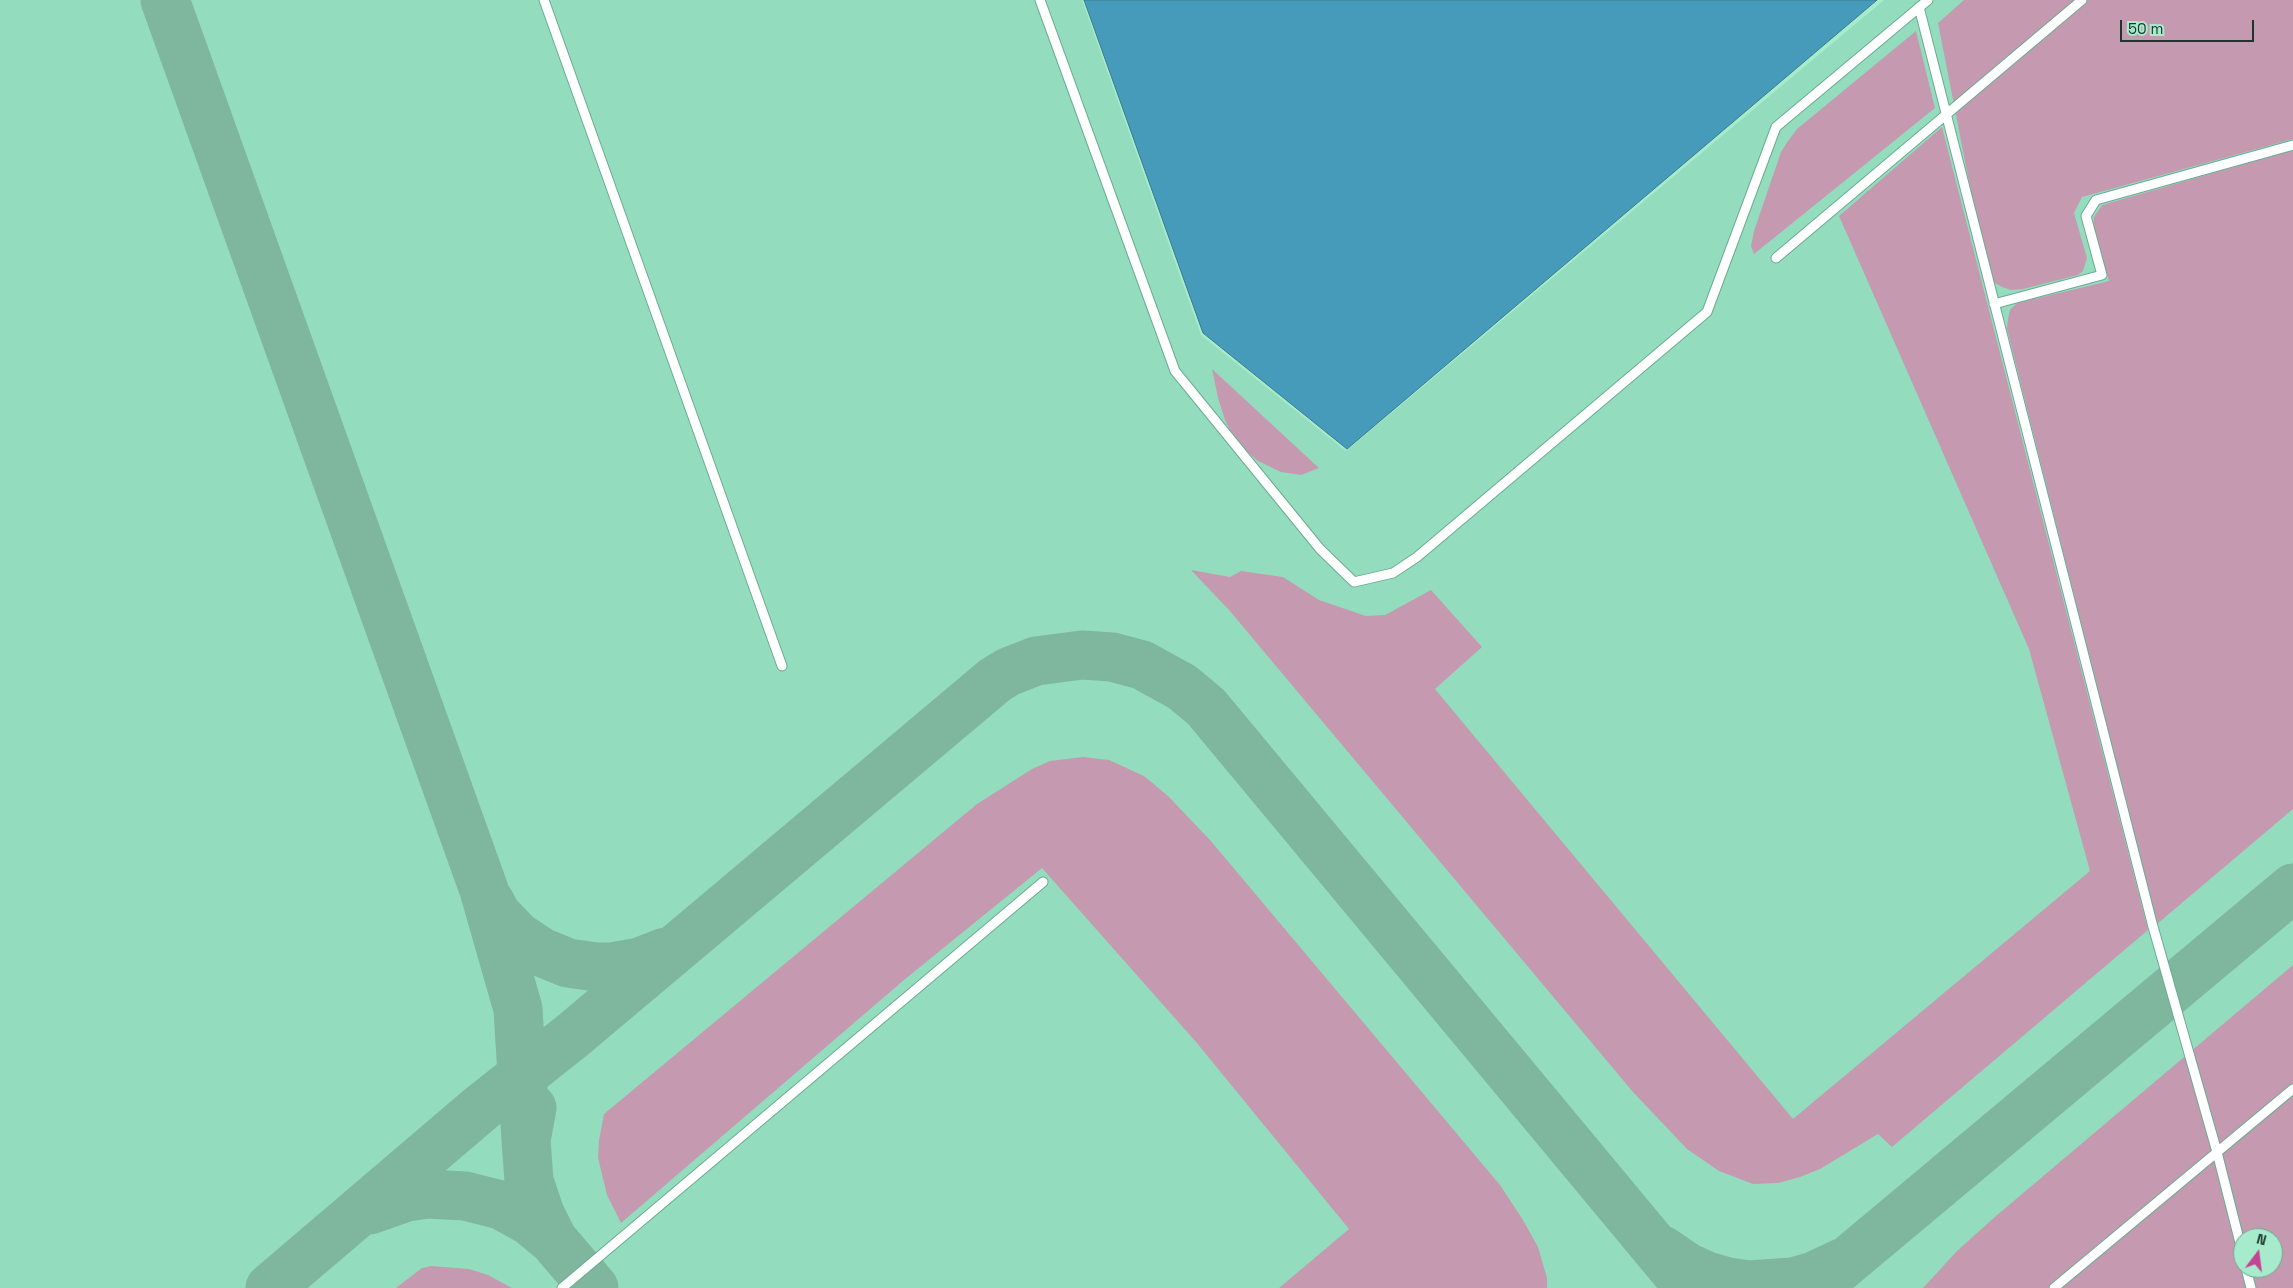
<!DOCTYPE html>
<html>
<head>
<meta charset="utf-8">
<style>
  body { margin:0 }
  #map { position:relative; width:2293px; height:1288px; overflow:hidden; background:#a7ebcd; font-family:"Space Grotesk",sans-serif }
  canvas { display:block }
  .north { position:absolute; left:2233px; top:1228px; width:50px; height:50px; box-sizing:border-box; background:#a7ebcd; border:1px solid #6fa38c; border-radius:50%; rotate:15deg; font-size:14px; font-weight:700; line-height:20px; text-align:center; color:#1b362b }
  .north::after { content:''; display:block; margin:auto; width:18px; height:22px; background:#c24593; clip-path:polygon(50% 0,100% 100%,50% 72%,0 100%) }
  .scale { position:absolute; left:2120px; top:20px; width:134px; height:22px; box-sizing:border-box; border:2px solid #1b362b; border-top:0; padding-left:6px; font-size:15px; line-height:18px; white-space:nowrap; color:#1b362b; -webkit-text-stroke:4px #a7ebcd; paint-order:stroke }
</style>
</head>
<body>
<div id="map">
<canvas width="2293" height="1288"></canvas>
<div class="north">N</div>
<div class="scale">50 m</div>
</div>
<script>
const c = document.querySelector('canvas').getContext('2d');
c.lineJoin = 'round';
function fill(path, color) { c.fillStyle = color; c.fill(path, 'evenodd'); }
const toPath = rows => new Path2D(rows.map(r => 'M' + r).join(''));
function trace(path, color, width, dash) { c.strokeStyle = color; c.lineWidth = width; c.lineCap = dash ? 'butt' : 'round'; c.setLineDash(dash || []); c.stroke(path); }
const built = toPath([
  [0,0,1082,0,1201,335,1346,451,1884,0,2293,0,2293,1288,0,1288],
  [2243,1238,2273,1238,2273,1268,2243,1268]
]);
const green = toPath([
  [1964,0,2293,0,2293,139,2082,197,2074,213,2087,258,2083,271,2078,275,2023,289,2011,290,2002,287,1995,283,1987,274,1938,23],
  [1916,31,1935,108,1754,254,1751,246,1754,231,1781,152,1788,141,1797,129],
  [1942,127,2148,930,1892,1147,1878,1134,1820,1169,1800,1177,1778,1183,1753,1184,1719,1171,1687,1149,1633,1092,1229,610,1191,570,1230,577,1241,571,1283,577,1319,600,1366,616,1385,615,1431,590,1482,647,1435,689,1793,1119,2090,871,2029,649,1839,216],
  [2293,150,2293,809,2157,924,2007,329,2008,319,2010,310,2017,303,2109,281,2093,226,2094,217,2102,205],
  [1212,369,1319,468,1301,475,1281,472,1258,461,1243,448,1233,436,1225,420,1218,398],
  [1083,757,1109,760,1144,776,1168,796,1210,840,1500,1185,1523,1220,1538,1247,1547,1278,1547,1288,1279,1288,1349,1229,1196,1042,1042,868,904,980,621,1223,607,1195,598,1158,599,1140,604,1114,977,804,1032,769,1050,761],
  [2293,965,2293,1288,1923,1288,1957,1251,1996,1216],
  [2243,1238,2273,1238,2273,1268,2243,1268],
  [431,1266,469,1269,488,1275,512,1288,396,1288,422,1268]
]);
const water = toPath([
  [1084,0,1877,0,1347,449,1203,333,1084,0]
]);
const taxiway = toPath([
  [165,0,484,890,518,1009,526,1140],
  [490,902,497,915,517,936,541,952,568,963,596,967,611,967,639,962,665,952],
  [532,1108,526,1140,529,1181,540,1214,553,1240],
  [370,1210,407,1197,427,1194,465,1196,501,1205,530,1221,553,1240,594,1288],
  [1662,1250,1687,1267,1707,1276,1728,1282,1749,1285,1793,1282,1814,1276,1844,1262],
  [270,1288,481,1108,572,1036,995,680,1008,672,1036,661,1082,655,1112,657,1142,665,1182,687,1206,707,1689,1288],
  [1815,1288,2293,888]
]);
const service = toPath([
  [544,0,782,666],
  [1040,0,1175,371,1320,549,1354,582,1393,573,1417,557,1707,312,1776,127,1928,0],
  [1919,7,2152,923,2217,1152,2243,1255],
  [1776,258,2082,0],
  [1994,304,2102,275,2086,216,2096,200,2293,145],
  [2246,1268,2251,1288],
  [562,1288,1043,882],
  [2054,1288,2293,1089]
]);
fill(built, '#93ddbe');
fill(green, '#c59ab0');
fill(water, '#469aba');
trace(water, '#397c8f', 1);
trace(taxiway, '#7eb69e', 49);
trace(service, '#6bac91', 11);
trace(service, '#fff', 9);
</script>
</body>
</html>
